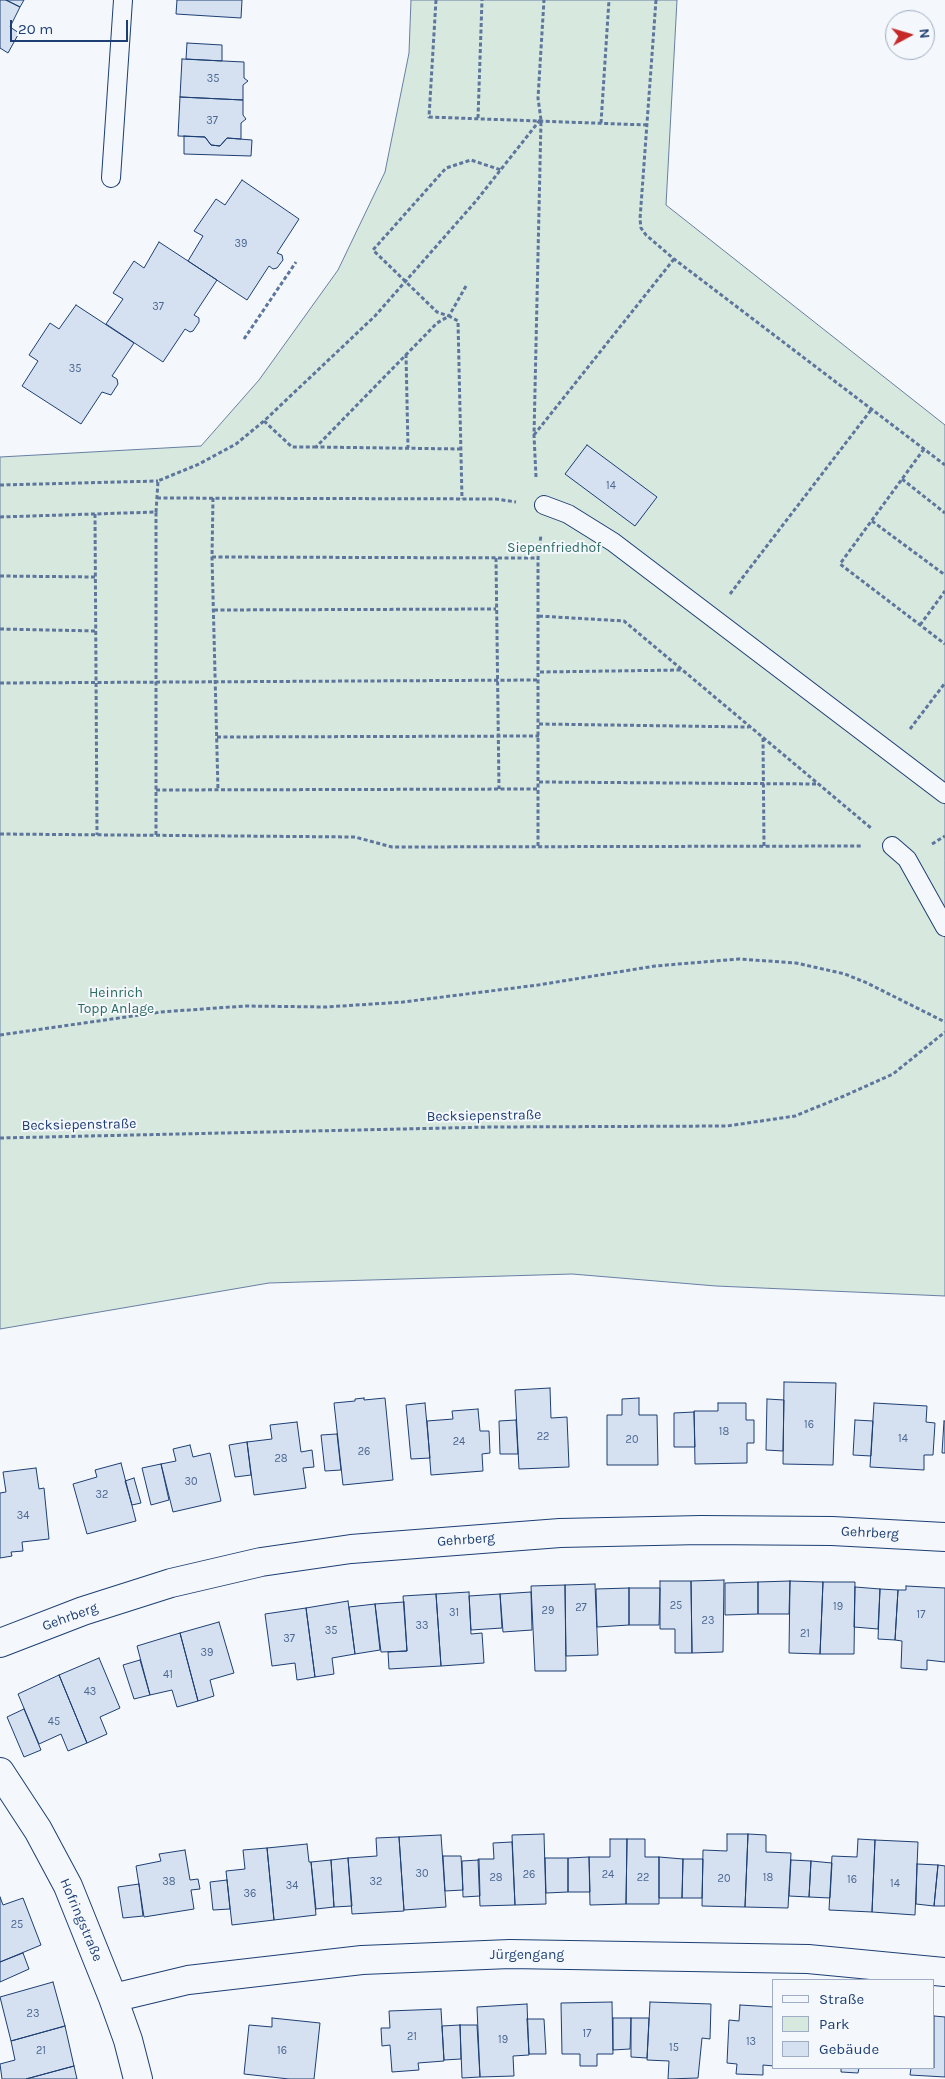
<!DOCTYPE html>
<html>
<head>
<meta charset="utf-8">
<style>
  body { margin:0 }
  #map { position:relative; width:945px; height:2079px; overflow:hidden; background:#f4f7fb; font-family:Karla,sans-serif }
  canvas { display:block }
  .legend { position:absolute; left:772px; top:1979px; width:162px; height:90px; box-sizing:border-box; background:#f4f7fb; border:1px solid #9eadc5; margin:0; padding:6px 9px; list-style:none; font-size:15px; color:#1d3f73 }
  .legend li { display:flex; align-items:center; gap:10px; height:25px }
  .legend b { width:25px; border:1px solid #9eadc5 }
  .north { position:absolute; left:885px; top:10px; width:50px; height:50px; box-sizing:border-box; background:#f4f7fb; border:1px solid #9eadc5; border-radius:50%; rotate:84deg; font-size:14px; font-weight:700; line-height:20px; text-align:center; color:#1d3f73 }
  .north::after { content:''; display:block; margin:auto; width:18px; height:22px; background:#c62828; clip-path:polygon(50% 0,100% 100%,50% 72%,0 100%) }
  .scale { position:absolute; left:10px; top:20px; width:118px; height:22px; box-sizing:border-box; border:2px solid #1d3f73; border-top:0; padding-left:6px; font-size:15px; line-height:18px; white-space:nowrap; color:#1d3f73; -webkit-text-stroke:4px #f4f7fb; paint-order:stroke }
</style>
</head>
<body>
<div id="map">
<canvas width="945" height="2079"></canvas>
<ul class="legend">
<li><b style="height:6px;background:#f4f7fb"></b>Straße</li>
<li><b style="height:14px;background:#d7e8df"></b>Park</li>
<li><b style="height:14px;background:#d5e0f0"></b>Gebäude</li>
</ul>
<div class="north">N</div>
<div class="scale">20 m</div>
</div>
<script>
const c = document.querySelector('canvas').getContext('2d');
c.lineJoin = 'round';
function fill(path, color) { c.fillStyle = color; c.fill(path, 'evenodd'); }
const toPath = rows => new Path2D(rows.map(r => 'M' + r).join(''));
function trace(path, color, width, dash) { c.strokeStyle = color; c.lineWidth = width; c.lineCap = dash ? 'butt' : 'round'; c.setLineDash(dash || []); c.stroke(path); }
function label(font, color, halo, rows, align = 'center') {
  c.font = font + ' Karla,sans-serif'; c.lineWidth = 4; c.setLineDash([]); c.textBaseline = 'middle'; c.strokeStyle = halo; c.fillStyle = color; for (const [text, x, y, turn = 0] of rows) {
    c.save(); c.translate(x, y); c.rotate((+turn || 0) * Math.PI / 180); c.textAlign = isNaN(turn) ? turn : align; if (halo) c.strokeText(text, 0, 0); c.fillText(text, 0, 0); c.restore();
  }
}
const green = toPath([
  [411,0,677,0,666,205,945,425,945,1296,716,1286,572,1274,269,1283,0,1329,0,457,201,446,259,380,338,270,385,172,409,53,411,0]
]);
const building = toPath([
  [0,0,6,0,20,7,10,27,19,33,8,53,0,48,0,0],
  [6,0,24,0,20,7,6,0],
  [177,0,242,0,241,18,176,14,177,0],
  [187,43,222,45,222,61,186,59,187,43],
  [182,59,244,62,244,78,248,81,243,85,243,100,180,97,182,59],
  [180,97,243,100,243,115,246,119,241,123,241,139,227,138,220,146,211,145,205,137,178,136,180,97],
  [184,136,205,137,211,145,220,146,227,138,252,140,251,156,184,154,184,136],
  [242,180,299,219,277,253,282,255,283,260,277,268,273,269,269,266,247,300,188,261,203,236,194,231,216,199,225,205,242,180],
  [159,242,217,280,194,315,199,318,199,322,193,331,190,332,185,329,163,362,106,324,123,299,113,293,134,261,144,268,159,242],
  [76,305,134,343,112,376,117,379,118,384,111,395,102,392,81,424,22,386,38,361,29,355,50,323,59,329,76,305],
  [587,445,657,497,635,526,565,474,587,445],
  [784,1382,836,1383,833,1465,783,1464,784,1382],
  [550,1388,551,1418,567,1417,569,1467,519,1469,515,1390,550,1388],
  [364,1398,364,1400,385,1398,393,1480,343,1485,334,1403,355,1401,355,1399,364,1398],
  [639,1398,639,1415,657,1415,658,1465,607,1465,607,1415,622,1415,622,1399,639,1398],
  [767,1399,784,1400,783,1451,766,1450,767,1399],
  [425,1403,430,1458,411,1459,406,1405,425,1403],
  [718,1403,746,1403,746,1420,754,1420,754,1443,747,1443,747,1463,695,1464,694,1411,718,1411,718,1403],
  [874,1403,927,1406,926,1422,935,1423,933,1455,924,1455,924,1470,870,1467,874,1403],
  [478,1409,480,1431,489,1431,490,1453,482,1454,483,1471,431,1475,427,1421,453,1419,452,1411,478,1409],
  [694,1412,695,1447,674,1447,674,1413,694,1412],
  [516,1420,518,1454,500,1454,499,1421,516,1420],
  [855,1420,873,1421,871,1456,853,1455,855,1420],
  [944,1421,945,1421,945,1453,942,1453,944,1421],
  [297,1422,301,1452,312,1450,314,1467,303,1468,306,1488,254,1495,247,1442,272,1439,270,1425,297,1422],
  [337,1434,341,1470,325,1471,321,1435,337,1434],
  [247,1442,251,1475,235,1477,229,1445,247,1442],
  [190,1445,193,1457,210,1453,221,1501,173,1512,161,1464,176,1461,173,1449,190,1445],
  [121,1463,136,1521,87,1534,73,1484,97,1477,95,1470,121,1463],
  [161,1464,169,1500,151,1505,142,1468,161,1464],
  [36,1468,39,1489,44,1488,49,1539,22,1542,23,1551,11,1552,12,1556,0,1558,0,1493,6,1492,3,1472,36,1468],
  [134,1478,141,1503,132,1505,125,1481,134,1478],
  [724,1580,723,1652,692,1653,691,1581,724,1580],
  [660,1581,691,1581,692,1653,675,1653,675,1629,660,1629,660,1581],
  [790,1581,823,1582,820,1654,789,1653,790,1581],
  [790,1581,789,1614,758,1614,758,1582,790,1581],
  [758,1582,758,1614,725,1615,725,1583,758,1582],
  [823,1582,855,1582,854,1654,820,1654,823,1582],
  [595,1584,598,1655,566,1656,565,1585,595,1584],
  [565,1585,566,1671,535,1671,531,1586,565,1585],
  [906,1586,945,1588,945,1662,927,1660,927,1670,901,1668,902,1641,895,1640,898,1590,906,1590,906,1586],
  [855,1587,880,1589,878,1629,854,1627,855,1587],
  [629,1588,660,1588,659,1625,629,1625,629,1588],
  [629,1588,629,1625,597,1627,596,1589,629,1588],
  [880,1589,898,1590,895,1640,878,1639,880,1589],
  [469,1592,471,1634,482,1633,484,1663,441,1666,436,1594,469,1592],
  [531,1592,532,1630,503,1632,500,1594,531,1592],
  [436,1594,441,1666,389,1669,388,1652,407,1651,403,1596,436,1594],
  [500,1594,502,1628,471,1630,469,1596,500,1594],
  [348,1601,355,1654,332,1658,334,1674,315,1677,306,1608,348,1601],
  [404,1602,407,1651,381,1652,375,1604,404,1602],
  [375,1604,380,1650,355,1654,349,1607,375,1604],
  [306,1608,315,1677,297,1680,295,1663,272,1666,265,1614,306,1608],
  [219,1622,234,1673,210,1680,214,1696,198,1701,180,1633,219,1622],
  [180,1633,198,1701,177,1707,172,1690,150,1695,137,1646,180,1633],
  [99,1658,120,1708,100,1717,107,1734,87,1743,59,1675,99,1658],
  [140,1660,150,1695,134,1699,123,1665,140,1660],
  [59,1675,87,1743,68,1751,61,1734,39,1744,18,1694,59,1675],
  [24,1709,41,1750,24,1757,7,1717,24,1709],
  [544,1834,546,1904,515,1905,512,1835,544,1834],
  [727,1834,748,1834,745,1907,702,1906,703,1850,727,1851,727,1834],
  [748,1834,766,1835,766,1852,791,1853,788,1908,745,1907,748,1834],
  [441,1835,446,1907,404,1910,399,1837,441,1835],
  [399,1837,404,1911,352,1914,348,1858,377,1856,376,1838,399,1837],
  [610,1839,627,1839,626,1904,590,1905,589,1857,610,1857,610,1839],
  [627,1839,645,1839,645,1857,659,1857,659,1904,626,1904,627,1839],
  [858,1839,875,1840,872,1912,829,1910,832,1856,857,1857,858,1839],
  [875,1840,918,1842,915,1915,872,1912,875,1840],
  [512,1842,515,1905,480,1906,478,1859,494,1859,493,1843,512,1842],
  [307,1844,309,1862,311,1862,316,1915,274,1920,267,1848,307,1844],
  [267,1848,274,1920,232,1925,226,1871,245,1869,243,1850,267,1848],
  [185,1850,190,1880,198,1879,200,1889,191,1890,194,1909,144,1917,136,1866,161,1861,159,1854,185,1850],
  [443,1856,461,1856,463,1890,445,1891,443,1856],
  [589,1857,590,1892,568,1892,568,1858,589,1857],
  [659,1857,683,1859,682,1898,659,1898,659,1857],
  [348,1858,352,1906,334,1907,331,1860,348,1858],
  [545,1858,568,1858,568,1892,546,1893,545,1858],
  [683,1859,703,1859,702,1898,682,1898,683,1859],
  [331,1860,334,1907,316,1909,311,1862,331,1860],
  [479,1860,480,1896,463,1897,462,1861,479,1860],
  [791,1860,811,1861,809,1897,789,1896,791,1860],
  [811,1861,832,1863,830,1898,809,1897,811,1861],
  [917,1864,938,1865,934,1906,916,1904,917,1864],
  [938,1865,945,1866,945,1906,934,1906,938,1865],
  [227,1880,230,1909,213,1910,210,1882,227,1880],
  [139,1884,143,1916,123,1918,118,1887,139,1884],
  [0,1897,3,1905,23,1898,41,1945,0,1962,0,1897],
  [23,1953,29,1969,0,1982,0,1962,23,1953],
  [53,1982,65,2026,11,2041,0,1997,53,1982],
  [612,2002,613,2054,597,2054,597,2066,580,2066,580,2054,562,2054,561,2003,612,2002],
  [650,2002,711,2004,710,2039,702,2038,698,2078,668,2079,669,2061,647,2060,650,2002],
  [527,2004,529,2055,513,2056,514,2076,480,2077,477,2007,527,2004],
  [740,2005,774,2007,774,2066,763,2065,763,2075,736,2074,737,2064,727,2063,729,2020,739,2021,740,2005],
  [441,2009,444,2061,418,2063,419,2070,392,2072,390,2045,382,2046,381,2028,390,2028,389,2011,441,2009],
  [934,2016,945,2017,945,2077,910,2075,911,2068,934,2068,934,2016],
  [272,2018,320,2023,314,2079,289,2079,244,2074,249,2025,272,2027,272,2018],
  [613,2018,631,2018,630,2049,613,2050,613,2018],
  [631,2018,649,2018,647,2058,631,2057,631,2018],
  [527,2019,544,2019,546,2054,529,2054,527,2019],
  [460,2025,461,2059,444,2060,442,2026,460,2025],
  [460,2025,477,2025,480,2077,462,2078,460,2025],
  [65,2026,74,2066,26,2079,2,2079,0,2064,15,2060,11,2041,65,2026],
  [74,2066,77,2079,26,2079,74,2066],
  [841,2068,859,2068,858,2073,841,2072,841,2068]
]);
const path = toPath([
  [436,0,429,117,647,125],
  [656,0,640,219,641,228,646,235,674,259,945,465],
  [478,118,482,0],
  [601,123,609,0],
  [466,286,449,316,437,312,373,250,446,168,471,160,501,170],
  [244,339,296,262],
  [406,354,408,448],
  [264,421,292,447,316,447],
  [534,435,674,259],
  [461,449,316,447,437,323,449,316,458,321,462,499],
  [924,449,840,564,945,644],
  [536,477,534,435,541,120,538,98,544,0],
  [902,479,945,513],
  [0,485,158,481],
  [157,498,496,499,516,502],
  [213,498,212,557,218,790],
  [95,514,97,835],
  [0,517,156,512,158,481,199,464,236,444,264,421,375,316,476,201,540,120],
  [872,521,945,575],
  [212,557,538,558],
  [496,558,499,789],
  [0,576,96,577],
  [730,594,871,410],
  [214,610,496,609],
  [539,616,624,621,871,828],
  [920,625,945,591],
  [0,629,96,631],
  [540,672,681,670],
  [0,683,539,680],
  [539,724,749,727],
  [910,729,945,683],
  [217,737,539,736],
  [763,738,764,846],
  [539,782,818,784],
  [156,790,539,789],
  [0,834,355,837,392,847,863,846],
  [156,835,156,512],
  [932,844,945,836],
  [538,846,538,558,541,535],
  [0,1035,161,1012,245,1006,326,1007,403,1002,538,985,655,966,739,959,796,963,845,974,867,983,945,1022],
  [0,1138,491,1127,727,1126,795,1116,844,1096,893,1074,945,1032]
]);
const service = toPath([
  [111,178,123,0],
  [544,505,568,514,613,542,945,794],
  [892,846,907,859,945,927]
]);
const minor = toPath([
  [0,1643,83,1611,171,1583,261,1562,351,1549,560,1533,701,1530,832,1531,945,1537],
  [0,1772,38,1830,68,1886,113,1998,128,2040,138,2079],
  [113,1998,188,1980,362,1960,510,1954,808,1959,945,1972]
]);
const numberNames = [
  ["35",213,79],
  ["37",212,121],
  ["39",241,244],
  ["37",158,307],
  ["35",75,369],
  ["14",611,486],
  ["16",809,1425],
  ["18",724,1432],
  ["22",543,1437],
  ["14",903,1439],
  ["20",632,1440],
  ["24",459,1442],
  ["26",364,1452],
  ["28",281,1459],
  ["30",191,1482],
  ["32",102,1495],
  ["34",23,1516],
  ["25",676,1606],
  ["19",838,1607],
  ["27",581,1608],
  ["29",548,1611],
  ["31",454,1613],
  ["17",921,1615],
  ["23",708,1621],
  ["33",422,1626],
  ["35",331,1631],
  ["21",805,1634],
  ["37",289,1639],
  ["39",207,1653],
  ["41",168,1675],
  ["43",90,1692],
  ["45",54,1722],
  ["30",422,1874],
  ["26",529,1875],
  ["24",608,1875],
  ["28",496,1878],
  ["22",643,1878],
  ["18",768,1878],
  ["20",724,1879],
  ["16",852,1880],
  ["38",169,1882],
  ["32",376,1882],
  ["14",895,1884],
  ["34",292,1886],
  ["36",250,1894],
  ["25",17,1925],
  ["23",33,2014],
  ["17",587,2034],
  ["21",412,2037],
  ["19",503,2040],
  ["13",751,2042],
  ["15",674,2048],
  ["21",41,2051],
  ["16",282,2051]
];
const parkNames = [
  ["Siepenfriedhof",554,548],
  ["Heinrich",116,993],
  ["Topp Anlage",116,1009]
];
const streetNames = [
  ["Becksiepenstraße",484,1116,-1],
  ["Becksiepenstraße",79,1125,-1],
  ["Gehrberg",870,1533,3],
  ["Gehrberg",466,1540,-4],
  ["Gehrberg",70,1617,-20],
  ["Hofringstraße",81,1920,67],
  ["Jürgengang",527,1955]
];
fill(green, '#d7e8df');
trace(green, '#687fa3', 1);
fill(building, '#d5e0f0');
trace(building, '#1d3f73', 1);
trace(service, '#1d3f73', 20);
trace(minor, '#1d3f73', 30);
trace(path, '#5e769c', 3, [4, 2.5]);
trace(service, '#f4f7fb', 18);
trace(minor, '#f4f7fb', 28);
label('11px', '#4b6792', null, numberNames);
label('14px', '#2c6c60', '#f4f7fb', parkNames);
label('14px', '#1d3f73', '#f4f7fb', streetNames);
</script>
</body>
</html>
